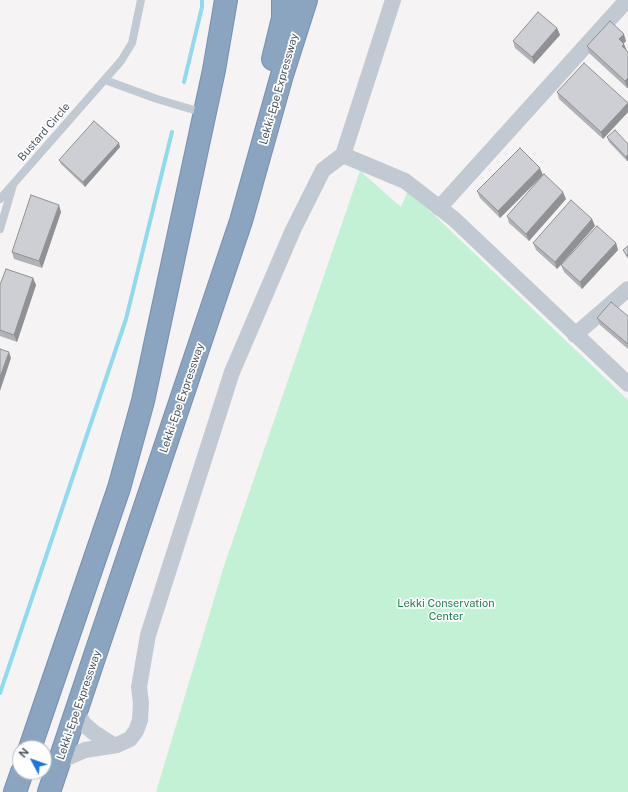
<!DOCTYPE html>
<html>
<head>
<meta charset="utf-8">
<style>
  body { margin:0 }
  #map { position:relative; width:628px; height:792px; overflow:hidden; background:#f5f3f3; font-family:"Public Sans",sans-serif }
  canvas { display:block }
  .north { position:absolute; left:12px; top:740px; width:40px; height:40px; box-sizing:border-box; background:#fff; border:1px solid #b7bbc0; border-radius:50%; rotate:311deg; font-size:11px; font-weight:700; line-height:16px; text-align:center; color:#4a5661 }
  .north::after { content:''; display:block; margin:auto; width:14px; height:18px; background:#1a73e8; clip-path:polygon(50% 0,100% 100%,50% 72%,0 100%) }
</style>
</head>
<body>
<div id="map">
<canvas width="628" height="792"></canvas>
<div class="north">N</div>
</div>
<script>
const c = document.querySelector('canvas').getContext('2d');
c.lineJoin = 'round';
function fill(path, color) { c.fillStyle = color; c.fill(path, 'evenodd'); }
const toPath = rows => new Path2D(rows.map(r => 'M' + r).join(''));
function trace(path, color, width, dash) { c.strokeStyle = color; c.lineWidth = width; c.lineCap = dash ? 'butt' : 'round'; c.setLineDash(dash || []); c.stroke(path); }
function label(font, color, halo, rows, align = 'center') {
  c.font = font + ' "Public Sans",sans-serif'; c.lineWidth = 3.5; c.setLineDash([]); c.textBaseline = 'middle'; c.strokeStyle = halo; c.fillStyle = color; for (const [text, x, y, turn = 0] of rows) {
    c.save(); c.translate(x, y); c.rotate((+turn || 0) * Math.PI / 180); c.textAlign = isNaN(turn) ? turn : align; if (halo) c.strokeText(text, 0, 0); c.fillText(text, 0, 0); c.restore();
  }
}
const green = toPath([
  [360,171,401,207,408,190,628,400,628,792,156,792,224,566]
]);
const stream = toPath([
  [184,82,202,7,202,0],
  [0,693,126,319,172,132]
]);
const lane = toPath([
  [105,80,157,99,204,113],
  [0,199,121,61,132,43,141,0],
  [0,229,13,185]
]);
const street = toPath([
  [343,155,405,181,454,219,628,384],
  [439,208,627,0],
  [575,335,628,289],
  [77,712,84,724,93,732,113,745],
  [60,761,85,750,117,745,130,739,136,731,140,720,141,703,139,687,148,635,232,372,293,230,323,170,343,155,393,0]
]);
const highway = toPath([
  [273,59,283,18,283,0],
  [30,748,119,488,143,401,214,70,226,0],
  [15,792,22,772],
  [49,792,241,221,282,75,306,0]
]);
const wall = toPath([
  [557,28,560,35,534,64,515,48,513,41],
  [626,41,624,43,627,88,589,53,587,46],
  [557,92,628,103,628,112,603,139,559,99],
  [607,137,628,144,627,161,609,142],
  [120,147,85,187,61,164,59,160],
  [543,175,500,218,480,198,477,191],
  [566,199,529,241,509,223,507,216],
  [61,212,42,268,14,259,12,252],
  [592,219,595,226,557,269,536,250,533,243],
  [616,243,618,250,582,289,564,272,561,265],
  [628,246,628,259,625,254,623,250],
  [33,278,36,285,17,342,0,336,0,285],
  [628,316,628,349,600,325,597,318]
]);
const shadedWall = toPath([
  [557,28,560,35,534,64,532,57],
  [624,34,626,41,621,46,619,39],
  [624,44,627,51,622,46],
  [628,78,628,88,627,88,625,81],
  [628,103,628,112,603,139,601,132],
  [119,143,120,147,85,187,83,182],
  [628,154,628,161,627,161,626,157],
  [540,168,543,175,500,218,498,211],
  [563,192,566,199,529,241,526,234],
  [59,205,61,212,42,268,39,261],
  [592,219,595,226,557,269,555,262],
  [616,243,618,250,582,289,580,282],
  [33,278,36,285,17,342,14,335],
  [9,352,11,358,0,391,0,377]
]);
const building = toPath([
  [538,12,557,28,532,57,513,41,538,12],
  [610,21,624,34,619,39,624,44,622,46,628,52,628,78,625,81,587,46,610,21],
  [584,63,628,103,601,132,557,92,584,63],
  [94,121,119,143,83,182,59,160,94,121],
  [615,130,628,144,628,154,626,157,607,137,615,130],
  [520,148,540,168,498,211,477,191,520,148],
  [544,174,563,192,526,234,507,216,544,174],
  [31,195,59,205,39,261,12,252,31,195],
  [571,200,592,219,555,262,533,243,571,200],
  [597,226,616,243,580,282,561,265,597,226],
  [628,246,628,257,623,250,628,246],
  [6,269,33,278,14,335,0,330,0,285,6,269],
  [611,302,628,316,628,344,597,318,611,302],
  [0,349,9,352,0,377,0,349]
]);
const streetNames = [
  ["Lekki-Epe Expressway",279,89,-74],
  ["Bustard Circle",44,132,-49],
  ["Lekki-Epe Expressway",182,398,-71],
  ["Lekki-Epe Expressway",79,705,-71]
];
const parkNames = [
  ["Lekki Conservation",446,604],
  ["Center",446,617]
];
fill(green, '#c3f1d5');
trace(stream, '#90daee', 4);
trace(highway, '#7690ad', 24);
trace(lane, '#c1cad2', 8);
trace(street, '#c1cad2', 16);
trace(highway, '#8ba5c1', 22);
fill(wall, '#b0b2b7');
fill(shadedWall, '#909195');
fill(building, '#cdcfd5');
trace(building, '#909195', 1);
label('11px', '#4a5661', '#fff', streetNames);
label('11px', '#17864f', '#fff', parkNames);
</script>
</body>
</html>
